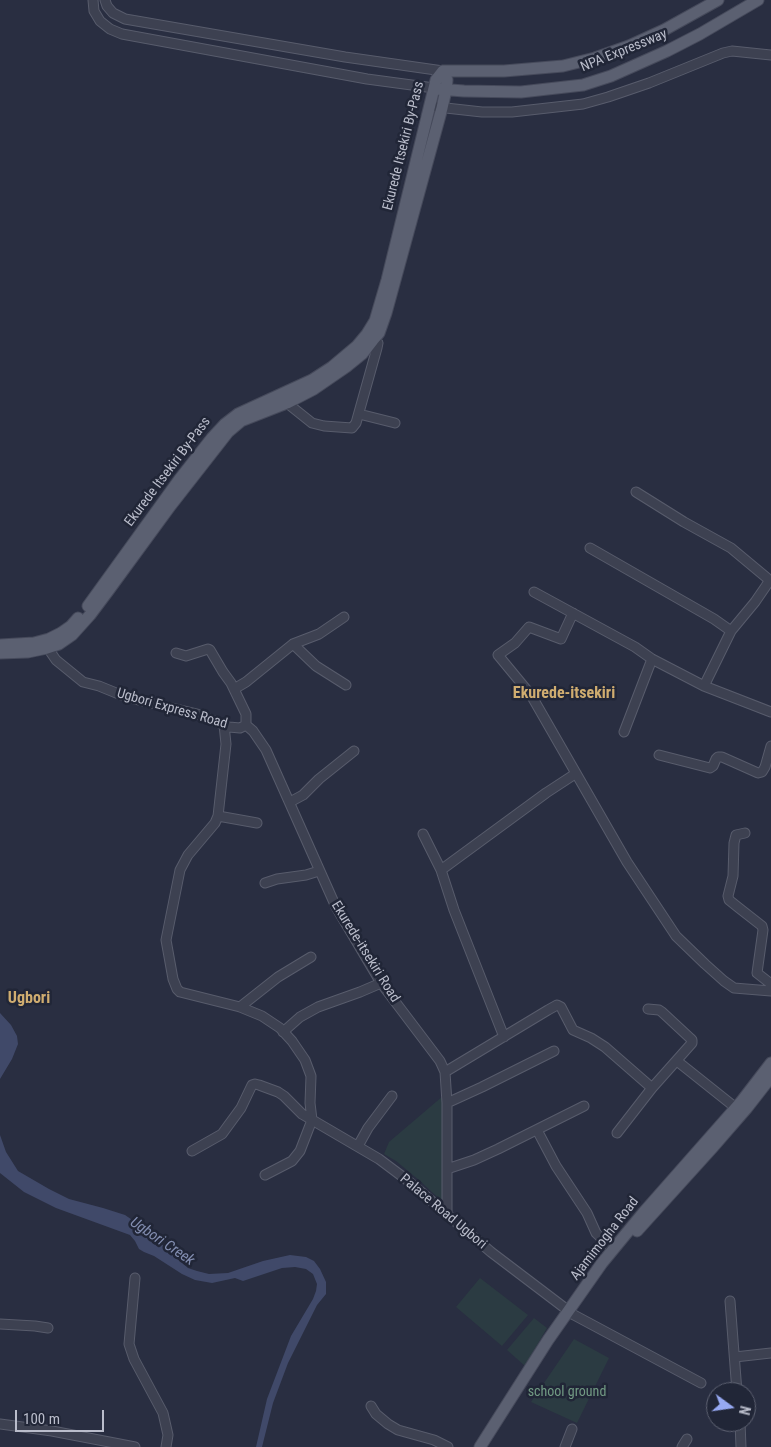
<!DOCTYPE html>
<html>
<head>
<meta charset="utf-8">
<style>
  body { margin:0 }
  #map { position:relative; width:771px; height:1447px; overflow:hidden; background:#292e41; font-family:"Roboto Condensed",sans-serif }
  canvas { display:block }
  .north { position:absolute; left:706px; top:1382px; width:50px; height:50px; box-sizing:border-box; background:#212637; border:1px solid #5e6272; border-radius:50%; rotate:104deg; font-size:14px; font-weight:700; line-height:20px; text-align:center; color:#babdcb }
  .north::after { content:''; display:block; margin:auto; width:18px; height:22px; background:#97a9f2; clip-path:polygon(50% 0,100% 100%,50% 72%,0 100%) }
  .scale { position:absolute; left:15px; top:1410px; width:89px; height:22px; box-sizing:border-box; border:2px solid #babdcb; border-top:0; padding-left:6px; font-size:15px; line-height:18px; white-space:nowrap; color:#babdcb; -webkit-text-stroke:4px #212637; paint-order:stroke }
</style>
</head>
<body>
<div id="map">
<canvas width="771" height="1447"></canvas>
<div class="north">N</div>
<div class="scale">100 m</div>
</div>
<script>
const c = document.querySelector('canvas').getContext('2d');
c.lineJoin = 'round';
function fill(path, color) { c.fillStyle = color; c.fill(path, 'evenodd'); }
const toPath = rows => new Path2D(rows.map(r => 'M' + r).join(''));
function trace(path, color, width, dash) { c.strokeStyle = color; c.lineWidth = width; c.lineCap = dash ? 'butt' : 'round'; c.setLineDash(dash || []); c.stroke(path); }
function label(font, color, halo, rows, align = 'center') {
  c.font = font + ' "Roboto Condensed",sans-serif'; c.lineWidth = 5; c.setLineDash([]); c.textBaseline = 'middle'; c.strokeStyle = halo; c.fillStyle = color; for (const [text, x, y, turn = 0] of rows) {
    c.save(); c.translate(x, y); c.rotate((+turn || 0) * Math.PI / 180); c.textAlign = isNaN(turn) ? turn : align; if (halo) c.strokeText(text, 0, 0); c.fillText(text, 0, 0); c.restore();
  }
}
const green = toPath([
  [443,1096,446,1205,420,1181,396,1161,384,1154,389,1142],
  [480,1278,528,1315,502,1346,456,1307],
  [534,1318,547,1328,525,1366,507,1350],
  [574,1339,609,1358,577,1423,531,1402]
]);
const water = toPath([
  [0,1013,11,1025,17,1036,18,1044,12,1059,0,1079],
  [0,1135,6,1152,18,1171,49,1189,69,1199,103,1208,125,1215,147,1230,175,1257,188,1268,197,1271,209,1274,228,1273,263,1261,290,1255,306,1257,314,1261,320,1269,326,1282,326,1294,317,1305,288,1363,273,1403,262,1447,256,1447,267,1399,291,1336,313,1299,316,1291,317,1284,313,1274,306,1269,295,1267,282,1268,243,1281,235,1278,212,1283,195,1280,182,1274,154,1256,144,1252,139,1249,135,1241,130,1235,56,1208,24,1192,0,1173]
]);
const minor = toPath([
  [93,0,94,11,100,21,110,29,122,34,367,79,434,88],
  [105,0,107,6,113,13,125,19,345,57,443,71],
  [437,107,482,112,512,112,583,104,608,97,649,83,723,53,732,51,771,55],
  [287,403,312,423,324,426,352,428,356,423,377,348,378,343,373,340],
  [359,414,395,423],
  [636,492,684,522,731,548,767,578,769,581,766,586,755,602,731,631,704,686],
  [590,548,714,619,731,631],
  [534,592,635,647,652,659,704,686,771,712],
  [573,613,561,639,529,627,515,643,498,655,531,695,627,862,676,936,705,964,724,981,734,988,771,991],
  [45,644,56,660,83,682,99,686,126,697,197,714,229,727,240,728,246,725],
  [293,644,316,666,346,685],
  [176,653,186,656,208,649,210,650,223,672,231,683,246,714,246,725],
  [234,689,246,682,293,644,319,634,344,617],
  [224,725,226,744,218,816,215,823,188,855,180,870,166,940,173,979,177,989,180,992,240,1007,262,1016,280,1028,292,1041,305,1060,311,1076,310,1103,312,1120,300,1151,292,1161,265,1175],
  [246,725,253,731,266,750,336,907,381,983,440,1061,445,1072,447,1103,447,1214],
  [624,732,652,659],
  [659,755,710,768,713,766,716,759,718,757,722,757,758,773,762,772,765,767,771,746],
  [290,802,303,795,319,779,354,751],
  [218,816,257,823],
  [745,833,736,835,734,843,733,876,728,896,729,900,739,908,762,926,763,930,757,973,771,984],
  [423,834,441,870,454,910,504,1037],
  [441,870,546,793,575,774],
  [265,883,277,879,306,875,319,871],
  [240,1007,278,977,311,957],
  [283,1032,300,1017,318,1007,360,992,381,983],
  [677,1061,736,1108],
  [445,1072,548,1010,557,1005,561,1007,573,1030,591,1038,605,1047,652,1088],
  [447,1103,482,1087,554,1051],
  [537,1130,556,1166,587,1213,596,1233,613,1249],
  [617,1133,652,1088,692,1043,692,1040,690,1038,662,1012,659,1010,648,1009],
  [358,1146,368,1128,392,1096],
  [192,1151,222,1134,241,1108,252,1085,255,1084,259,1085,278,1092,284,1096,302,1114,379,1159,407,1180,491,1252,574,1315,701,1383],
  [447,1169,474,1160,498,1149,584,1106],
  [135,1278,129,1344,134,1359,163,1413,168,1435,166,1447],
  [730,1301,737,1392],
  [0,1324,35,1326,48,1328],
  [735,1357,771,1353],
  [371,1406,376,1414,388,1424,398,1430,434,1440,448,1447],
  [740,1422,741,1447],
  [0,1424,52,1431,135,1447],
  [565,1447,572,1429],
  [682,1447,687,1439]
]);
const major = toPath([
  [443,71,504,71,563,66,595,58,629,46,664,30,718,0],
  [438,89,464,91,521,92,583,85,611,76,667,51,700,34,758,0],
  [88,606,179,480,212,438,225,424,238,414,312,380,332,367,357,346,367,334,375,321,387,280,436,80,443,71],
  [0,645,34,643,49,639,61,633,71,626,78,618],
  [0,653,28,652,47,648,59,644,72,635,90,615,108,591,171,505,228,432,241,421,287,403,314,389,346,367,362,354,373,340,379,333,386,313,442,108,446,90,447,80,443,71],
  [637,1231,713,1147,746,1109,771,1077],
  [480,1447,548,1340,602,1263,644,1212,741,1102,771,1063]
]);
const streetNames = [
  ["NPA Expressway",624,51,-22],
  ["Ekurede Itsekiri By-Pass",404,146,-76],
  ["Ekurede Itsekiri By-Pass",168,472,-53],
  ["Ugbori Express Road",172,709,16],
  ["Ekurede-itsekiri Road",365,952,58],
  ["Palace Road Ugbori",443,1212,40],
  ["Ajamimogha Road",605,1239,-52]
];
const parkNames = [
  ["school ground",567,1392]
];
const waterNames = [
  ["Ugbori Creek",162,1242,34]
];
const quarterNames = [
  ["Ekurede-itsekiri",564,694],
  ["Ugbori",29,999]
];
fill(green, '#2b3b42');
fill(water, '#404969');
trace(minor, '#585c6c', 11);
trace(major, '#464a5b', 13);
trace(minor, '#3d4151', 9);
trace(major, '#5b6071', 11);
label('14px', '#babdcb', '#212637', streetNames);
label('14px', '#729b84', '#212637', parkNames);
label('italic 15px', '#838eb1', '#212637', waterNames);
label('bold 16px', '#d0ad70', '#212637', quarterNames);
</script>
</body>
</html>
